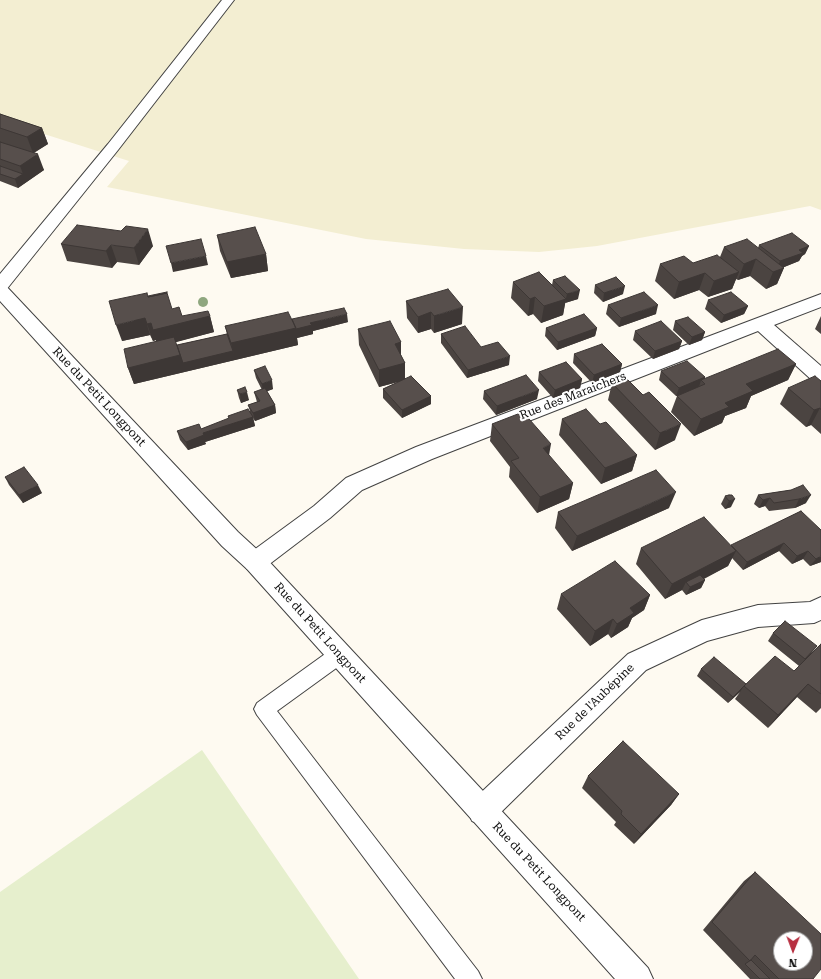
<!DOCTYPE html>
<html>
<head>
<meta charset="utf-8">
<style>
  body { margin:0 }
  #map { position:relative; width:821px; height:979px; overflow:hidden; background:#fefaf1; font-family:"Roboto Serif",serif }
  canvas { display:block }
  .north { position:absolute; left:773px; top:931px; width:40px; height:40px; box-sizing:border-box; background:#fff; border:1px solid #9f9f9f; border-radius:50%; rotate:181deg; font-size:11px; font-weight:700; line-height:16px; text-align:center; color:#0f0f0f }
  .north::after { content:''; display:block; margin:auto; width:14px; height:18px; background:#b72f40; clip-path:polygon(50% 0,100% 100%,50% 72%,0 100%) }
</style>
</head>
<body>
<div id="map">
<canvas width="821" height="979"></canvas>
<div class="north">N</div>
</div>
<script>
const c = document.querySelector('canvas').getContext('2d');
c.lineJoin = 'round';
function fill(path, color) { c.fillStyle = color; c.fill(path, 'evenodd'); }
const toPath = rows => new Path2D(rows.map(r => 'M' + r).join(''));
function trace(path, color, width, dash) { c.strokeStyle = color; c.lineWidth = width; c.lineCap = dash ? 'butt' : 'round'; c.setLineDash(dash || []); c.stroke(path); }
function label(font, color, halo, rows, align = 'center') {
  c.font = font + ' "Roboto Serif",serif'; c.lineWidth = 4; c.setLineDash([]); c.textBaseline = 'middle'; c.strokeStyle = halo; c.fillStyle = color; for (const [text, x, y, turn = 0] of rows) {
    c.save(); c.translate(x, y); c.rotate((+turn || 0) * Math.PI / 180); c.textAlign = isNaN(turn) ? turn : align; if (halo) c.strokeText(text, 0, 0); c.fillText(text, 0, 0); c.restore();
  }
}
const farmland = toPath([
  [0,0,821,0,821,210,810,206,597,246,539,252,464,249,366,239,107,187,129,161,0,120]
]);
const pitch = toPath([
  [202,750,359,979,0,979,0,892]
]);
const service = toPath([
  [339,647,346,649,348,655,346,661,277,711,478,971,482,979,455,979,257,715,254,709,257,703,332,649,339,647]
]);
const minor = toPath([
  [222,0,234,0,118,150,6,290,0,292,0,274,108,144,222,0],
  [821,294,821,307,774,325,821,366,821,384,814,382,758,331,432,459,362,490,330,518,263,569,255,572,247,569,243,562,247,555,314,506,346,478,416,447,821,294],
  [821,597,821,620,814,623,758,627,707,641,646,670,492,821,482,825,472,821,468,811,472,801,628,654,702,620,758,605,810,602,821,597]
]);
const tertiary = toPath([
  [0,284,6,286,238,532,263,555,648,968,653,979,615,979,247,569,222,546,0,301,0,284]
]);
const trees = [
  [203,302]
];
const wall = toPath([
  [0,114,42,128,48,144,34,153,44,170,18,188,0,181],
  [217,235,266,254,268,271,231,278,220,251],
  [61,244,153,246,139,265,117,262,112,268,67,261],
  [759,245,809,246,805,254,802,256,799,261,784,267,777,284,766,289,750,276,738,280,736,279,732,289,708,297,699,290,674,299,655,281,660,264,693,263,720,257,724,247,758,248],
  [553,280,578,299,565,303,563,315,541,323,533,314,528,316,511,298,513,282,552,285],
  [595,285,623,294,603,302,594,293],
  [148,296,172,309,182,316,210,316,214,332,175,342,177,345,227,334,225,326,292,319,348,322,313,331,313,334,297,338,298,345,134,384,128,368,156,341,156,340,153,341,150,335,122,341],
  [708,300,748,306,744,314,721,323,705,309],
  [406,301,462,324,434,333,431,329,418,333,407,318],
  [608,305,656,314,619,327,606,314],
  [821,316,821,334,815,329],
  [675,321,705,332,702,340,689,345,673,330],
  [546,328,597,328,595,336,557,350,545,336],
  [358,329,401,342,401,355,405,363,405,378,431,396,431,404,402,418,383,398,383,389,398,382,379,387,359,345],
  [635,331,682,341,679,349,653,359,633,340],
  [441,334,481,347,509,365,467,378,441,343],
  [574,354,622,364,620,372,592,383,573,363],
  [796,364,788,380,751,396,746,408,725,416,722,423,694,436,671,412,677,396,676,396,659,380,661,371,705,377,705,379],
  [254,370,273,389,267,391,275,405,276,413,255,421,253,418,255,426,205,442,206,444,188,450,180,440,177,431,201,429,229,419,228,416,250,411,248,405,257,402,254,392,262,390,256,378],
  [539,372,582,379,580,388,553,398,538,381],
  [821,381,821,434,811,425,806,427,780,404,788,388],
  [612,383,675,440,655,450,608,400],
  [237,390,249,400,241,403,239,398],
  [484,391,537,399,496,415,483,399],
  [562,419,600,424,637,455,632,471,601,484,559,435],
  [492,424,573,483,569,499,537,513,509,477,510,467,490,441],
  [5,477,42,493,23,503,9,485],
  [791,490,806,503,795,508,769,511,765,506,759,508,754,504,758,495],
  [729,495,731,507,725,509,721,504,725,496],
  [669,508,572,551,555,528,558,512],
  [801,511,821,562,810,566,803,559,792,564,779,551,743,570,732,558,728,566,704,579,705,580,701,588,686,595,682,590,665,599,636,564,641,548,731,546],
  [561,594,650,595,644,610,632,618,628,627,611,638,608,634,590,646,557,609],
  [773,633,817,646,811,653,821,644,821,708,816,713,797,697,768,728,735,699,740,692,728,703,697,676,701,669,746,684,794,671,799,666,768,641],
  [588,776,679,794,671,805,634,844,614,825,616,822,582,788],
  [755,872,813,979,750,979,703,930,744,881]
]);
const shadedWall = toPath([
  [42,128,48,144,33,153,27,137],
  [38,154,44,170,18,188,15,179,23,174,20,166],
  [148,229,153,246,139,265,134,248],
  [111,245,117,262,112,268,106,251],
  [809,246,805,254,802,256,799,261,777,270,780,261,799,250],
  [266,254,268,271,231,278,227,262],
  [206,256,208,265,173,272,171,263],
  [756,259,750,276,738,280,744,264],
  [784,268,777,284,766,289,773,272],
  [739,272,732,289,708,297,714,281],
  [705,273,699,290,674,299,679,282],
  [625,286,623,294,603,302,604,293],
  [580,290,578,299,565,303,567,294],
  [535,297,533,314,528,316,530,299],
  [566,299,563,315,541,323,544,306],
  [658,305,656,314,619,327,621,318],
  [748,306,744,314,721,323,724,315],
  [463,307,462,324,434,333,434,316],
  [431,312,431,329,418,333,418,317],
  [347,314,348,322,313,331,313,334,297,338,298,345,235,360,231,343,296,328,310,323],
  [210,316,214,332,158,347,156,340,153,341,147,324],
  [145,318,150,335,122,341,116,325],
  [597,328,595,336,557,350,558,342],
  [705,332,702,340,689,345,692,337],
  [682,341,679,349,653,359,655,351],
  [401,342,401,359,395,344],
  [233,351,235,360,134,384,128,368,180,355],
  [510,356,509,365,467,378,468,370],
  [405,363,405,380,379,387,379,370],
  [622,364,620,372,592,383,594,375],
  [796,364,788,380,751,396,746,408,725,416,722,423,694,436,701,419,725,403,746,384],
  [705,377,703,382,701,380,699,387,676,396,679,388],
  [582,379,580,388,553,398,555,390],
  [272,380,273,389,263,393,262,384],
  [539,390,537,399,496,415,497,406],
  [247,392,249,400,241,403,240,394],
  [431,396,431,404,402,418,402,410],
  [275,405,276,413,255,421,253,413],
  [820,408,811,425,806,427,814,410],
  [253,417,255,426,205,442,206,444,188,450,186,442,203,433],
  [681,424,675,440,655,450,660,433],
  [551,444,548,461,543,448],
  [637,455,632,471,601,484,605,468],
  [573,483,569,499,537,513,540,497],
  [38,485,42,493,23,503,19,495],
  [676,492,669,508,572,551,577,536],
  [811,495,806,503,795,508,799,499],
  [770,498,765,506,759,508,763,500],
  [735,499,731,507,725,509,729,501],
  [784,543,779,551,743,570,747,562],
  [736,551,728,566,689,586,686,582,682,590,665,599,672,584],
  [808,551,803,559,792,564,797,556],
  [821,556,821,562,810,566,816,559],
  [705,580,701,588,686,595,690,587],
  [650,595,644,610,632,618,628,627,611,638,617,624,630,608],
  [613,619,608,634,590,646,595,631],
  [808,684,797,697,768,728,778,715],
  [744,686,740,692,728,703,733,697],
  [679,794,671,805,634,844,641,834]
]);
const building = toPath([
  [0,114,42,128,27,137,0,128,0,114],
  [0,142,38,154,20,166,0,159,0,142],
  [0,166,23,174,15,179,0,174,0,166],
  [77,225,121,231,126,226,148,229,134,248,111,245,106,251,61,244,77,225],
  [255,227,266,254,227,262,217,235,255,227],
  [792,233,809,246,799,250,803,253,780,261,759,245,792,233],
  [201,239,206,256,171,263,166,246,201,239],
  [747,239,784,268,773,272,756,259,744,264,724,247,747,239],
  [717,255,739,272,714,281,705,273,679,282,660,264,684,256,693,263,717,255],
  [539,272,566,299,544,306,535,297,530,299,513,282,539,272],
  [565,276,580,290,567,294,553,280,565,276],
  [616,277,625,286,604,293,595,285,616,277],
  [448,289,463,307,434,316,431,312,418,317,406,301,448,289],
  [167,292,167,293,148,297,148,296,167,292],
  [644,292,658,305,621,318,608,305,644,292],
  [731,292,748,306,724,315,708,300,731,292],
  [147,293,148,297,167,293,172,309,179,307,182,316,208,311,210,316,153,330,151,323,147,324,145,318,116,325,109,301,147,293],
  [344,308,347,314,310,323,312,325,296,329,292,319,344,308],
  [288,312,296,328,231,343,225,326,288,312],
  [584,314,597,328,558,342,546,328,584,314],
  [688,317,705,332,692,337,675,321,688,317],
  [390,321,401,342,395,344,405,363,379,370,358,329,390,321],
  [661,321,682,341,655,351,635,331,661,321],
  [465,326,481,347,498,342,510,356,468,370,441,334,465,326],
  [227,334,233,351,183,363,177,345,227,334],
  [174,337,180,355,128,368,124,349,174,337],
  [602,344,622,364,594,375,574,354,602,344],
  [778,349,796,364,746,384,753,391,725,403,729,407,701,419,677,396,705,384,701,380,778,349],
  [687,361,705,377,679,388,661,371,687,361],
  [566,362,582,379,555,390,539,372,566,362],
  [265,366,272,380,262,384,254,370,265,366],
  [526,375,539,390,497,406,484,391,526,375],
  [411,376,431,396,402,410,383,389,411,376],
  [815,376,821,381,821,410,820,408,814,410,788,388,815,376],
  [626,378,643,395,649,392,681,424,660,433,612,383,626,378],
  [245,387,247,392,240,394,237,390,245,387],
  [265,388,275,405,253,413,248,405,260,401,254,392,265,388],
  [248,409,253,417,203,433,204,435,186,442,177,431,199,424,201,429,229,418,228,416,248,409],
  [586,409,600,424,606,422,637,455,605,468,562,419,586,409],
  [523,412,551,444,543,448,573,483,540,497,511,461,519,458,492,424,523,412],
  [24,467,38,485,19,495,5,477,24,467],
  [656,470,676,492,577,536,558,512,656,470],
  [803,485,811,495,799,499,774,503,770,498,763,500,758,495,791,490,803,485],
  [729,495,732,495,735,499,729,501,725,496,729,495],
  [801,511,821,530,821,556,816,559,808,551,797,556,784,543,747,562,731,545,801,511],
  [704,517,736,551,672,584,641,548,704,517],
  [615,561,650,595,630,608,634,613,617,624,613,619,595,631,561,594,615,561],
  [700,575,705,580,690,587,686,582,700,575],
  [785,621,817,646,805,659,773,633,785,621],
  [821,644,821,694,808,684,778,715,744,686,775,656,794,671,821,644],
  [714,657,746,684,733,697,701,669,714,657],
  [623,741,679,794,641,834,621,814,622,811,588,776,623,741],
  [755,872,821,934,821,969,813,979,779,979,755,955,750,961,712,922,755,872],
  [781,939,805,939,805,963,781,963,781,939],
  [751,960,770,979,760,979,745,964,751,960]
]);
const streetNames = [
  ["Rue des Maraichers",573,396,-21],
  ["Rue du Petit Longpont",99,397,47],
  ["Rue du Petit Longpont",320,633,48],
  ["Rue de l'Aubépine",595,702,-44],
  ["Rue du Petit Longpont",539,872,47]
];
fill(farmland, '#f3eed2');
fill(pitch, '#e6efcd');
trace(service, '#424242', 2);
trace(minor, '#424242', 2);
trace(tertiary, '#424242', 2);
fill(service, '#fff');
fill(minor, '#fff');
fill(tertiary, '#fff');
c.fillStyle = '#8fa77f';
for (const [x, y] of trees) { c.beginPath(); c.arc(x, y, 5, 0, 2 * Math.PI); c.fill(); }
fill(wall, '#4b4441');
fill(shadedWall, '#3d3735');
fill(building, '#574f4c');
trace(building, '#3d3735', 1);
label('12px', '#0f0f0f', '#fff', streetNames);
</script>
</body>
</html>
